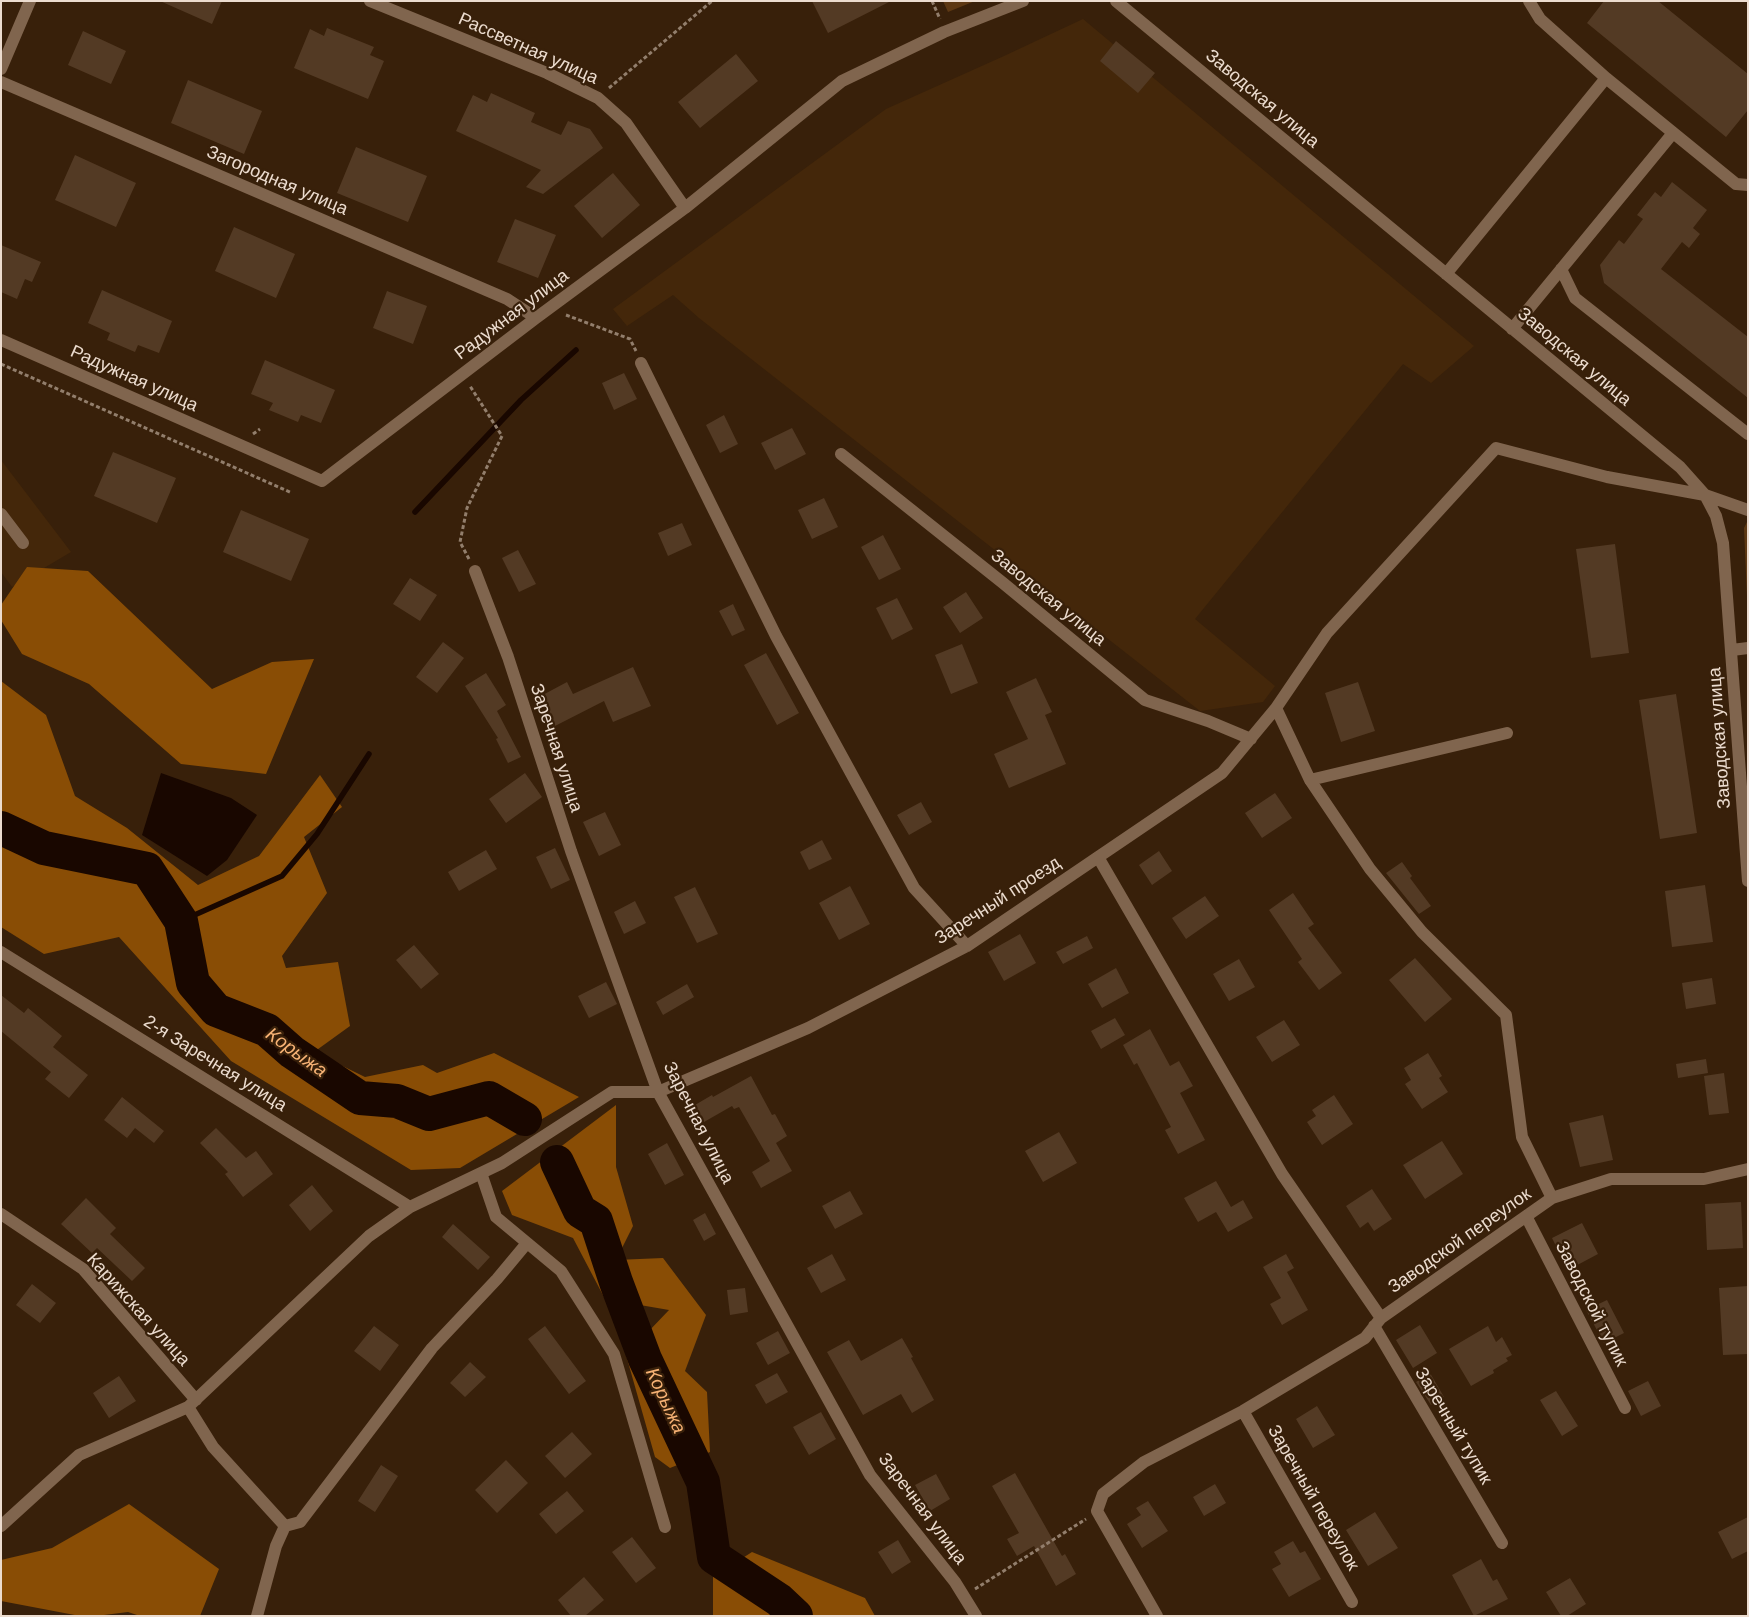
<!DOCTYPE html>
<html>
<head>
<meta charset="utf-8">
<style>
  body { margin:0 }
  #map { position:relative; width:1749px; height:1617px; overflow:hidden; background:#38200a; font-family:Helvetica,sans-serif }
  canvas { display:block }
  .frame { position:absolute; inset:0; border:2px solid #ecdccf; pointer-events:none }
</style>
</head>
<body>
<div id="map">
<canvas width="1749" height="1617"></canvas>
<div class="frame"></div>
</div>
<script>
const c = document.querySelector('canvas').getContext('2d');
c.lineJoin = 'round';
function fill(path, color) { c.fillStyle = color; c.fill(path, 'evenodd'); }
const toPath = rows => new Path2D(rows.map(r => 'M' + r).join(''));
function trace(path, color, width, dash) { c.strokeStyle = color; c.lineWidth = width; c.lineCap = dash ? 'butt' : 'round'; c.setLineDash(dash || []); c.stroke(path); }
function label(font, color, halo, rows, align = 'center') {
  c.font = font + ' Helvetica,sans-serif'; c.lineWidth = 4.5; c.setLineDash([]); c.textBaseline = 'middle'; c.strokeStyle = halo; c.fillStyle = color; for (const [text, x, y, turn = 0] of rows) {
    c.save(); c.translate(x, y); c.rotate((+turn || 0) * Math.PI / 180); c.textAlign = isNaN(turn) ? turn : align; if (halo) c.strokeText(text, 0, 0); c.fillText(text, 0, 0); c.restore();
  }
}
const built = toPath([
  [1083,19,1474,346,1431,383,1403,364,1195,619,1275,686,1263,702,1200,711,699,318,673,295,627,326,613,309,886,109,1004,56],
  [1,460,71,552,12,587,1,572]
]);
const green = toPath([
  [943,1,975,1,948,12],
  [1747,522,1748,522,1748,619,1744,528]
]);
const forest = toPath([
  [27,567,88,571,212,689,272,662,314,659,266,774,181,764,89,684,22,654,1,620,1,605],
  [1,681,46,715,75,796,127,828,198,885,259,856,320,775,342,807,304,837,327,893,282,956,286,968,338,962,350,1026,314,1052,365,1077,423,1065,437,1073,494,1053,579,1097,460,1168,411,1170,231,1061,119,937,44,954,1,927],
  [616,1105,616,1167,633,1226,616,1260,663,1258,706,1315,685,1371,707,1392,710,1452,670,1468,655,1457,626,1355,669,1310,605,1299,573,1238,512,1215,502,1191],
  [129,1504,219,1569,200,1616,140,1616,128,1612,96,1616,80,1616,1,1601,1,1560,52,1548],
  [752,1552,865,1598,875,1616,713,1616,713,1577]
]);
const water = toPath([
  [161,773,231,798,257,815,227,860,207,876,142,835]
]);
const stream = toPath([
  [415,512,521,400,576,350],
  [181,921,282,876,317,834,369,754]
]);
const river = toPath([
  [1,828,44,848,147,869,181,921,193,983,216,1010,267,1030,292,1052,360,1098,397,1101,429,1114,489,1098,525,1119],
  [557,1162,580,1211,596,1221,616,1282,645,1359,703,1482,714,1557,779,1600,796,1616]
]);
const building = toPath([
  [160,1,222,1,212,24],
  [812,1,891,1,828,33],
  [1604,1,1658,1,1748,74,1748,110,1726,137,1587,23],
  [327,28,374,47,370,55,384,61,368,99,294,68,310,29,324,36],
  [83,31,126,51,111,84,68,65],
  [1116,41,1155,73,1138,93,1100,61],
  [736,54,758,81,700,128,678,102],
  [188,80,262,111,244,154,171,123],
  [491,93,535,113,531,122,561,135,568,121,590,129,603,148,543,194,526,187,541,170,456,131,473,95,487,102],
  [356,147,427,176,408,222,337,193],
  [75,155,136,183,116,227,55,200],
  [613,173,640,205,602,238,574,206],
  [1672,182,1707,210,1693,228,1700,234,1689,248,1682,242,1661,269,1748,337,1748,398,1604,283,1600,265,1619,240,1624,244,1643,219,1637,215,1655,192,1661,197],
  [515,219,556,235,538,278,497,262],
  [234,227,295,254,276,298,215,271],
  [1,245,41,262,32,282,25,279,17,299,1,292],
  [102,290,172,321,159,353,138,345,135,352,107,340,110,333,88,323],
  [387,291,427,306,413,344,373,328],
  [265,360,335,390,321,423,301,415,298,422,269,410,273,403,251,394],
  [624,373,637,399,614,410,602,383],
  [724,415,738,444,720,453,706,425],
  [792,428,806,454,775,470,761,443],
  [113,452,176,478,157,523,94,496],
  [824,498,838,527,812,539,798,510],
  [241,510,309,539,291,581,223,552],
  [682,523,692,545,668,556,658,533],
  [883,535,901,569,879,580,861,547],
  [1615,544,1629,653,1591,658,1576,549],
  [518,550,536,584,519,592,502,558],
  [410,578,437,595,420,621,393,604],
  [966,592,983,618,960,633,943,607],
  [897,598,913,629,892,640,876,608],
  [733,604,745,630,732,636,719,611],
  [443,642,464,658,437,693,416,677],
  [962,644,978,683,951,694,935,655],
  [766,653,799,713,777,725,744,665],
  [633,667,651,706,613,722,604,701,555,726,539,697,567,682,573,694],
  [486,673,506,705,497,711,521,757,508,763,496,739,498,738,465,686],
  [1036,678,1052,712,1045,715,1066,764,1009,788,994,754,1028,739,1006,692],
  [1358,682,1375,731,1341,742,1325,693],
  [1676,694,1697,833,1660,839,1639,700],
  [525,773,542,797,506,823,489,799],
  [1275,793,1292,818,1262,838,1245,813],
  [921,802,932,822,909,835,897,815],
  [605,812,621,845,599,856,583,822],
  [822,840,832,859,809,870,800,852],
  [555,848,570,880,551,889,536,857],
  [486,850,497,869,459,891,448,872],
  [1159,851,1172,871,1152,885,1139,865],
  [1402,862,1412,876,1410,878,1431,906,1419,914,1386,873],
  [1705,885,1713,942,1672,947,1665,891],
  [850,886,870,924,839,940,819,903],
  [695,887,718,934,697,943,674,897],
  [1293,893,1314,924,1308,928,1342,973,1319,990,1298,962,1302,959,1269,910],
  [1205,896,1219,916,1186,939,1172,918],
  [635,901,646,923,624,934,614,912],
  [1020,934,1036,963,1004,981,988,952],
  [1087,936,1093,948,1063,964,1056,952],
  [414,945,439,974,421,989,396,960],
  [1415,958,1452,999,1425,1022,1389,980],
  [1239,959,1255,987,1229,1001,1213,974],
  [1116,968,1129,993,1102,1008,1088,984],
  [1712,978,1716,1004,1686,1009,1682,983],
  [606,982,617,1004,589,1018,578,996],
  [687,984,694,997,663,1015,656,1002],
  [1,995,24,1013,28,1008,62,1036,53,1047,88,1075,69,1098,45,1079,51,1072,1,1031],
  [1115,1018,1125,1035,1101,1049,1091,1031],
  [1284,1020,1300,1045,1272,1062,1256,1037],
  [1150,1029,1170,1066,1179,1061,1193,1086,1180,1093,1205,1140,1178,1154,1165,1130,1171,1127,1137,1063,1134,1065,1123,1045],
  [1428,1053,1442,1076,1439,1078,1448,1092,1422,1109,1405,1084,1411,1080,1404,1068],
  [1706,1059,1708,1073,1678,1078,1676,1064],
  [1724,1073,1729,1113,1709,1115,1704,1076],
  [751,1076,772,1115,775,1114,787,1136,776,1143,792,1171,761,1188,752,1172,770,1161,739,1107,734,1109,732,1106,704,1122,695,1105,712,1095,713,1097],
  [1334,1095,1353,1124,1322,1145,1307,1122,1316,1116,1312,1110],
  [122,1097,164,1131,154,1143,135,1128,127,1138,104,1120],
  [1603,1115,1613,1160,1580,1167,1569,1123],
  [216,1128,246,1158,256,1151,273,1174,243,1197,225,1174,228,1172,200,1143],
  [1059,1132,1077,1163,1043,1182,1025,1151],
  [1442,1141,1463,1174,1425,1199,1403,1165],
  [667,1143,684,1175,665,1185,648,1154],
  [1216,1181,1231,1207,1243,1200,1253,1218,1228,1232,1216,1212,1198,1222,1184,1198],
  [312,1185,333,1211,310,1231,289,1205],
  [1372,1189,1392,1219,1374,1231,1368,1222,1360,1228,1346,1206],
  [850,1191,863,1214,835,1229,822,1206],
  [86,1198,116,1228,110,1234,145,1268,132,1281,97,1248,92,1253,61,1224],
  [1741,1202,1743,1248,1707,1250,1705,1204],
  [705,1213,716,1234,704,1241,693,1220],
  [1582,1223,1598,1254,1568,1270,1552,1238],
  [453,1224,490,1257,478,1270,442,1237],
  [832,1254,846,1280,821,1293,807,1268],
  [1286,1254,1294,1268,1287,1272,1308,1310,1282,1325,1270,1304,1281,1298,1263,1267],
  [32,1284,56,1303,40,1323,16,1305],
  [1748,1286,1748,1354,1723,1355,1719,1288],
  [745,1288,748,1312,730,1315,727,1290],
  [1607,1300,1624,1333,1604,1343,1586,1310],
  [1420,1325,1437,1353,1413,1368,1396,1340],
  [374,1326,399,1345,380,1371,354,1351],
  [545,1326,586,1381,569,1394,528,1339],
  [1488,1326,1496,1342,1502,1337,1512,1355,1506,1358,1508,1361,1493,1370,1494,1373,1471,1386,1449,1349],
  [778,1331,790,1353,768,1365,756,1343],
  [902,1338,913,1357,911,1358,934,1400,912,1413,901,1394,863,1415,827,1352,849,1340,861,1361],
  [470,1362,486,1377,465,1397,450,1383],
  [777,1373,788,1392,766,1404,755,1385],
  [1430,1373,1444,1397,1431,1405,1416,1382],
  [119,1376,136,1401,109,1418,93,1393],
  [1648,1381,1661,1406,1641,1416,1628,1391],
  [1556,1391,1578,1426,1562,1436,1540,1400],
  [1317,1406,1335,1435,1313,1448,1296,1419],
  [821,1412,836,1439,809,1455,793,1427],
  [572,1432,592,1454,565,1478,545,1456],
  [506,1460,528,1483,497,1513,475,1490],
  [381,1465,398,1476,375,1512,358,1501],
  [1015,1473,1062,1556,1065,1554,1076,1574,1056,1586,1034,1546,1017,1556,1007,1539,1019,1533,992,1486],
  [936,1474,950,1499,930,1511,915,1485],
  [1215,1484,1226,1503,1204,1516,1193,1497],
  [567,1491,584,1511,556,1534,539,1514],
  [1148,1501,1168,1531,1142,1548,1127,1524,1141,1515,1136,1508],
  [1375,1512,1398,1548,1368,1566,1346,1530],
  [1748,1517,1748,1551,1732,1559,1718,1532],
  [632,1537,656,1568,636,1583,612,1552],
  [898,1540,911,1562,892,1574,878,1552],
  [1293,1541,1300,1553,1305,1551,1321,1579,1289,1597,1272,1569,1281,1564,1274,1552],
  [1481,1559,1493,1581,1497,1579,1508,1599,1474,1616,1452,1575],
  [584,1577,604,1600,585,1616,571,1616,558,1600],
  [1570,1578,1586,1604,1567,1616,1561,1616,1546,1592]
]);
const path = toPath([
  [932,1,940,19],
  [609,88,712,1],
  [566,315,630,339,636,351],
  [1,364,292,493],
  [102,365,116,371,118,374],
  [253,434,260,429],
  [469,559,460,542,467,508,502,436,470,386],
  [975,1589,1086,1519]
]);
const minor = toPath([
  [370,1,547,73,598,98,626,123,685,208],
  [1116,1,1680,467,1705,495,1716,516,1723,543,1748,881],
  [1529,1,1540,19,1606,78,1736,184,1748,185],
  [1,69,30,1],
  [1,82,507,299,536,318],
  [1561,269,1575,298,1748,434],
  [1446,274,1606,78],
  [1512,329,1673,133],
  [1,340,322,481,536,318,685,208,842,81,944,32,1023,1],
  [641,363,776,636,914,888,967,946],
  [841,454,1003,583,1145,700,1208,721,1251,739],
  [1,514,23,543],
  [475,571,508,657,571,851,658,1092,870,1475,955,1582,976,1616],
  [1732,650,1748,648],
  [1276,708,1310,780,1370,869,1422,932,1506,1015,1522,1137,1552,1198],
  [1310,780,1507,733],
  [1098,857,1282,1174,1381,1318],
  [1,952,410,1207],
  [481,1173,496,1217,561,1271,614,1354,665,1527],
  [1,1214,83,1269,196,1400],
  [1526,1216,1625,1408],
  [1374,1326,1502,1543],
  [188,1407,213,1447,285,1526],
  [1243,1411,1352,1602],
  [1,1526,79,1455,188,1407,369,1236,410,1207,502,1163,612,1092,658,1092,808,1028,967,946,1222,773,1276,708,1327,633,1496,448,1607,477,1705,495,1748,510],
  [257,1616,276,1546,285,1526,300,1522,432,1348,497,1279,527,1243],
  [1157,1616,1097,1511,1103,1494,1144,1462,1243,1411,1365,1338,1381,1318,1552,1198,1611,1179,1704,1179,1748,1169]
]);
const streetNames = [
  ["Рассветная улица",528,49,24],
  ["Заводская улица",1262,99,40],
  ["Загородная улица",277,181,23],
  ["Радужная улица",512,315,-37],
  ["Заводская улица",1574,357,40],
  ["Радужная улица",134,379,24],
  ["Заводская улица",1048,598,39],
  ["Заводская улица",1720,738,-94],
  ["Заречная улица",556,748,72],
  ["Заречный проезд",998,901,-33],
  ["2-я Заречная улица",215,1064,32],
  ["Заречная улица",698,1123,63],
  ["Заводской переулок",1460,1241,-35],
  ["Заводской тупик",1591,1304,63],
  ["Карижская улица",138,1310,48],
  ["Заречный тупик",1453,1426,59],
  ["Заречный переулок",1313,1498,60],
  ["Заречная улица",922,1509,53]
];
const waterNames = [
  ["Корыжа",296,1053,36],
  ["Корыжа",665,1401,65]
];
fill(built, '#44270a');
fill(green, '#5d3813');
fill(forest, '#894d05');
fill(water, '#190700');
trace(stream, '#190700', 5.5);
trace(river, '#190700', 34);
fill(building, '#533a24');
trace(path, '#927e6c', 3, [4, 2.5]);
trace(minor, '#80654e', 12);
label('18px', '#ecdccf', '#38200a', streetNames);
label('italic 19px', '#f7b275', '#38200a', waterNames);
</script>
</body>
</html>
